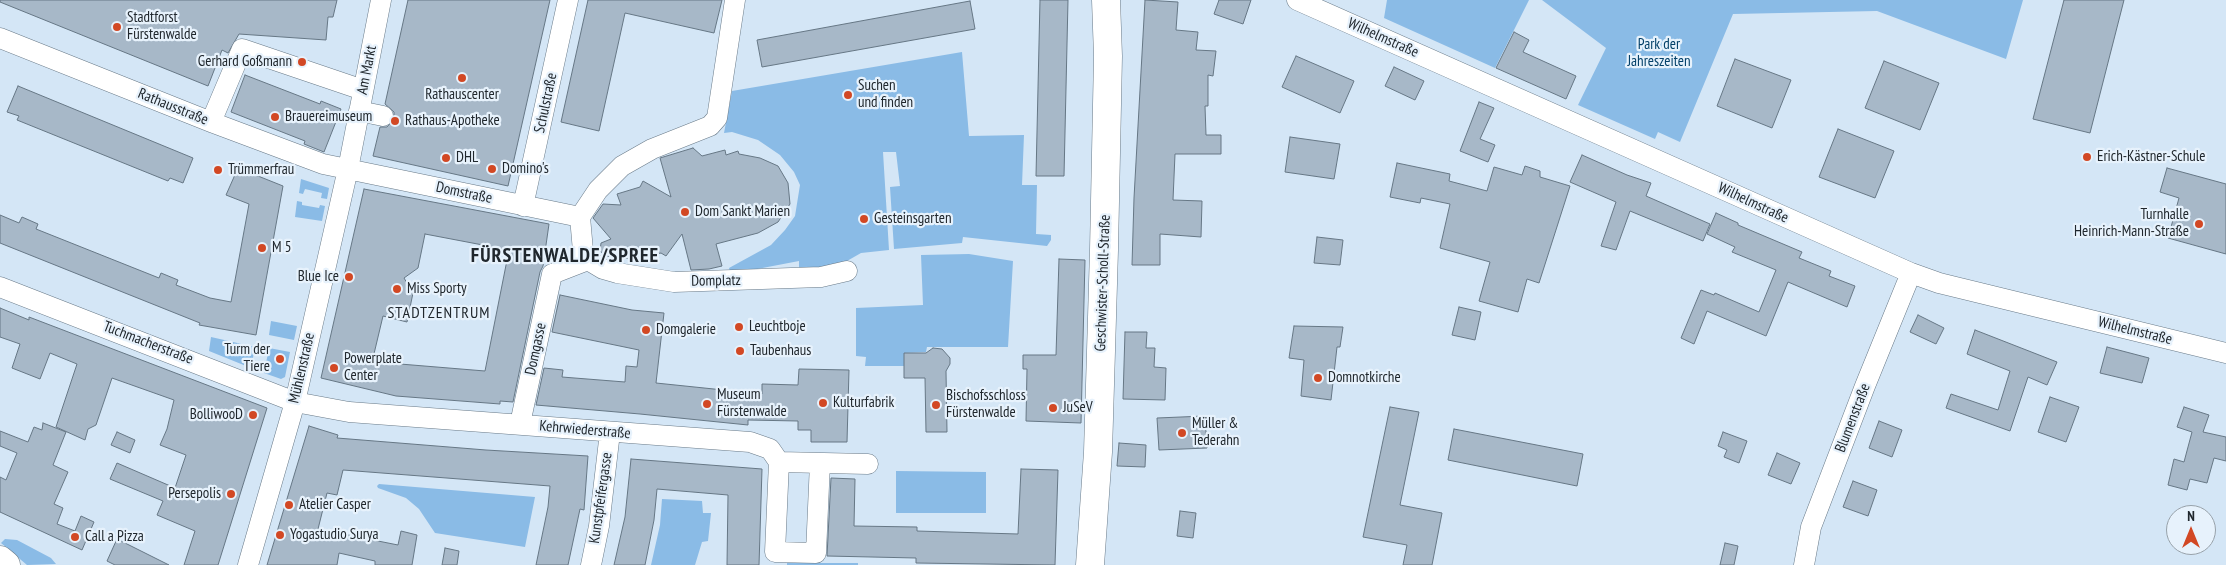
<!DOCTYPE html>
<html>
<head>
<meta charset="utf-8">
<style>
  body { margin:0 }
  #map { position:relative; width:2226px; height:565px; overflow:hidden; background:#d4e6f6; font-family:"PT Sans Narrow",sans-serif }
  canvas { display:block }
  .north { position:absolute; left:2166px; top:505px; width:50px; height:50px; box-sizing:border-box; background:#e7f2fc; border:1px solid #97a1a9; border-radius:50%; rotate:0deg; font-size:14px; font-weight:700; line-height:20px; text-align:center; color:#20272d }
  .north::after { content:''; display:block; margin:auto; width:18px; height:22px; background:#d24824; clip-path:polygon(50% 0,100% 100%,50% 72%,0 100%) }
</style>
</head>
<body>
<div id="map">
<canvas width="2226" height="565"></canvas>
<div class="north">N</div>
</div>
<script>
const c = document.querySelector('canvas').getContext('2d');
c.lineJoin = 'round';
function fill(path, color) { c.fillStyle = color; c.fill(path, 'evenodd'); }
const toPath = rows => new Path2D(rows.map(r => 'M' + r).join(''));
function trace(path, color, width, dash) { c.strokeStyle = color; c.lineWidth = width; c.lineCap = dash ? 'butt' : 'round'; c.setLineDash(dash || []); c.stroke(path); }
function label(font, color, halo, rows, align = 'center') {
  c.font = font + ' "PT Sans Narrow",sans-serif'; c.lineWidth = 4.5; c.setLineDash([]); c.textBaseline = 'middle'; c.strokeStyle = halo; c.fillStyle = color; for (const [text, x, y, turn = 0] of rows) {
    c.save(); c.translate(x, y); c.rotate((+turn || 0) * Math.PI / 180); c.textAlign = isNaN(turn) ? turn : align; if (halo) c.strokeText(text, 0, 0); c.fillText(text, 0, 0); c.restore();
  }
}
const green = toPath([
  [1387,0,1529,0,1495,68,1384,18],
  [1542,0,2023,0,2006,59,1877,11,1733,14,1680,142,1658,132,1655,139,1578,105,1606,48],
  [962,52,969,136,1024,135,1022,185,1037,185,1036,234,1051,235,1051,240,1047,246,963,237,962,243,894,249,890,187,900,186,896,152,883,152,889,250,861,253,847,261,823,268,799,270,799,261,731,274,729,268,771,245,785,230,795,216,800,185,794,172,780,155,758,140,732,132,724,133,732,91],
  [301,179,329,188,327,199,321,198,322,193,305,189,303,194,299,193],
  [297,201,302,202,302,205,319,208,320,205,325,206,322,221,295,217],
  [969,254,1013,261,1008,347,927,347,926,352,904,353,904,366,865,366,866,357,856,356,856,308,923,305,921,255],
  [271,321,297,326,294,340,269,335],
  [211,337,255,347,251,368,209,351],
  [269,348,290,352,285,377,281,379,264,373],
  [896,471,986,472,986,513,896,513],
  [379,484,535,497,525,547,435,533,419,509,406,498,378,488,377,486],
  [662,499,702,501,703,513,711,513,708,541,702,542,695,565,651,565,660,525],
  [5,539,17,540,51,558,56,564,27,565,1,543],
  [787,563,858,563,858,565,787,565]
]);
const building = toPath([
  [0,0,337,0,333,17,328,17,326,40,239,34,228,53,222,50,208,86,0,2,0,0],
  [408,0,550,0,508,186,373,156,380,127,387,127,394,119,394,112,385,104,408,0],
  [588,0,722,0,714,33,625,13,599,131,561,122,588,0],
  [1040,0,1068,0,1064,176,1036,176,1040,0],
  [1145,0,1178,2,1176,30,1198,32,1196,50,1216,51,1213,76,1208,75,1208,106,1205,106,1206,135,1221,135,1221,154,1175,154,1173,200,1202,201,1201,237,1160,234,1160,265,1132,265,1134,198,1145,0],
  [1219,0,1251,0,1243,24,1214,14,1219,0],
  [2064,0,2124,0,2090,133,2033,119,2064,0],
  [970,1,975,29,762,67,757,40,970,1],
  [1514,32,1529,40,1523,52,1576,76,1566,99,1496,68,1514,32],
  [1296,56,1354,81,1340,113,1282,87,1296,56],
  [1735,59,1791,80,1772,128,1717,106,1735,59],
  [1884,61,1939,83,1920,130,1865,108,1884,61],
  [1394,67,1424,81,1415,100,1385,86,1394,67],
  [245,75,320,104,321,101,341,109,324,152,304,144,305,141,231,112,245,75],
  [18,86,193,158,183,183,170,178,168,181,17,120,19,116,7,112,18,86],
  [1479,102,1494,108,1480,139,1495,145,1488,162,1460,151,1479,102],
  [1838,129,1894,151,1875,198,1819,177,1838,129],
  [1290,137,1340,144,1334,179,1285,172,1290,137],
  [693,148,702,156,725,150,726,155,738,151,739,154,760,158,778,166,788,183,790,204,778,222,758,233,716,244,722,266,709,269,691,270,682,234,666,256,661,253,641,258,640,260,606,256,600,251,601,243,611,239,593,218,603,204,621,205,617,194,640,187,643,181,671,197,660,158,693,148],
  [1582,155,1627,175,1651,183,1646,196,1710,224,1703,241,1630,211,1616,250,1601,246,1616,202,1570,182,1582,155],
  [1397,163,1450,174,1449,181,1487,191,1494,167,1522,175,1525,166,1540,171,1540,177,1570,186,1539,283,1527,279,1518,312,1479,301,1490,262,1440,248,1450,204,1421,198,1420,203,1390,197,1397,163],
  [238,168,283,186,256,335,199,325,200,323,0,243,0,215,19,223,22,217,38,224,36,229,159,278,161,273,178,280,176,285,210,298,231,302,249,204,226,195,238,168],
  [2167,168,2226,184,2226,254,2168,238,2179,198,2160,192,2167,168],
  [364,189,549,224,543,266,540,272,513,402,500,401,500,404,396,396,321,378,364,189],
  [425,234,509,250,485,371,400,364,373,358,383,316,407,322,413,293,404,278,418,268,425,234],
  [1716,213,1738,223,1738,225,1802,252,1799,258,1831,271,1829,276,1855,286,1847,307,1788,282,1766,336,1707,311,1694,344,1681,338,1701,290,1714,295,1715,293,1759,312,1776,270,1732,252,1735,247,1707,234,1716,213],
  [1317,237,1343,240,1340,265,1314,263,1317,237],
  [1059,259,1085,260,1081,423,1026,421,1027,369,1023,369,1023,355,1056,355,1059,259],
  [560,295,632,310,664,313,656,383,762,394,762,384,798,385,799,369,849,370,847,442,811,442,811,430,798,430,798,421,748,420,748,425,640,414,536,405,544,368,563,370,562,377,625,382,626,366,637,367,639,350,552,332,560,295],
  [1459,307,1481,312,1475,340,1452,335,1459,307],
  [0,308,29,320,29,317,267,408,218,565,184,565,195,531,157,515,163,501,110,479,117,463,175,488,186,455,160,445,167,429,174,400,112,378,96,425,88,429,85,440,56,427,77,364,50,353,40,379,12,368,20,344,0,337,0,308],
  [1918,315,1944,328,1936,344,1910,332,1918,315],
  [1294,326,1343,327,1340,347,1337,347,1331,400,1301,396,1304,360,1289,358,1294,326],
  [1975,330,2057,362,2047,385,2028,377,2010,431,1946,408,1951,394,1998,410,2010,371,1967,354,1975,330],
  [1125,332,1147,332,1146,348,1155,348,1154,367,1166,368,1165,400,1123,399,1125,332],
  [2107,347,2149,358,2142,383,2100,373,2107,347],
  [933,348,942,349,950,358,950,364,946,371,947,432,926,432,925,378,904,378,904,353,926,353,933,348],
  [2050,397,2079,407,2066,442,2038,432,2050,397],
  [1390,407,1419,412,1400,505,1442,513,1432,565,1403,565,1407,545,1363,537,1390,407],
  [2184,407,2209,415,2203,432,2226,437,2226,461,2214,458,2207,483,2190,479,2187,490,2168,485,2174,459,2184,462,2192,432,2177,427,2184,407],
  [1205,416,1207,448,1159,450,1157,418,1205,416],
  [1879,421,1902,430,1892,457,1869,448,1879,421],
  [43,423,66,432,53,465,68,472,54,504,63,508,57,524,75,531,81,516,94,522,82,550,0,512,0,477,6,480,17,453,0,446,0,431,28,442,34,427,42,430,43,423],
  [309,426,338,435,337,438,486,450,588,456,584,510,580,509,568,565,536,565,548,507,550,486,343,470,337,495,327,493,318,529,398,545,401,531,417,535,412,565,375,565,375,561,339,553,337,565,267,565,309,426],
  [1454,429,1583,454,1577,486,1448,460,1454,429],
  [117,432,135,440,130,453,111,445,117,432],
  [1723,432,1747,441,1739,463,1724,457,1727,450,1718,446,1723,432],
  [1119,443,1146,445,1145,467,1117,466,1119,443],
  [1777,453,1800,463,1791,484,1768,475,1777,453],
  [631,459,762,469,759,565,727,565,728,495,657,489,654,520,645,565,614,565,625,517,631,459],
  [1021,469,1058,470,1055,565,916,563,916,558,827,556,831,478,855,479,854,526,917,527,917,531,1018,534,1021,469],
  [1853,481,1877,490,1868,516,1843,507,1853,481],
  [1180,511,1196,513,1193,538,1177,536,1180,511],
  [117,539,169,565,115,565,107,561,117,539],
  [1725,543,1738,546,1734,565,1720,565,1725,543],
  [445,548,459,551,457,565,442,565,445,548]
]);
const street = toPath([
  [735,0,717,118,710,126,652,149,622,166,598,190,580,217,583,251,588,260,603,269,617,273,674,282,821,277,847,271],
  [1297,0,1911,273,1939,283,2226,353],
  [0,38,211,122,323,164,580,217],
  [359,111,383,116],
  [211,122,242,49,363,90],
  [523,206,568,0],
  [0,287,295,402,349,412,750,442,770,449,779,462],
  [520,424,552,274,588,260],
  [779,462,775,552,816,553,820,463],
  [779,462,868,464],
  [248,565,295,402,348,169,381,0],
  [591,565,599,526,610,432],
  [1804,565,1811,527,1865,386,1911,273]
]);
const secondary = toPath([
  [0,560,6,565],
  [1090,565,1098,452,1104,250,1108,56,1106,0]
]);
const markers = [
  [117,27,5,"#d24824"],
  [302,62,5,"#d24824"],
  [462,78,5,"#d24824"],
  [848,95,5,"#d24824"],
  [275,117,5,"#d24824"],
  [395,121,5,"#d24824"],
  [2087,157,5,"#d24824"],
  [446,158,5,"#d24824"],
  [492,169,5,"#d24824"],
  [218,170,5,"#d24824"],
  [685,212,5,"#d24824"],
  [864,219,5,"#d24824"],
  [2199,224,5,"#d24824"],
  [262,248,5,"#d24824"],
  [349,277,5,"#d24824"],
  [397,289,5,"#d24824"],
  [739,327,5,"#d24824"],
  [646,330,5,"#d24824"],
  [740,351,5,"#d24824"],
  [280,359,5,"#d24824"],
  [334,368,5,"#d24824"],
  [1318,378,5,"#d24824"],
  [823,403,5,"#d24824"],
  [707,404,5,"#d24824"],
  [936,405,5,"#d24824"],
  [1053,408,5,"#d24824"],
  [253,415,5,"#d24824"],
  [1182,433,5,"#d24824"],
  [231,494,5,"#d24824"],
  [289,505,5,"#d24824"],
  [280,535,5,"#d24824"],
  [75,537,5,"#d24824"]
];
const poiNames = [
  ["Stadtforst",127,18],
  ["Fürstenwalde",127,35],
  ["Gerhard Goßmann",292,62,"right"],
  ["Suchen",858,86],
  ["und finden",858,103],
  ["Rathauscenter",462,95,"center"],
  ["Brauereimuseum",285,117],
  ["Rathaus-Apotheke",405,121],
  ["Erich-Kästner-Schule",2097,157],
  ["DHL",456,158],
  ["Domino's",502,169],
  ["Trümmerfrau",228,170],
  ["Dom Sankt Marien",695,212],
  ["Turnhalle",2189,215,"right"],
  ["Heinrich-Mann-Straße",2189,232,"right"],
  ["Gesteinsgarten",874,219],
  ["M 5",272,248],
  ["Blue Ice",339,277,"right"],
  ["Miss Sporty",407,289],
  ["Leuchtboje",749,327],
  ["Domgalerie",656,330],
  ["Turm der",270,350,"right"],
  ["Tiere",270,367,"right"],
  ["Taubenhaus",750,351],
  ["Powerplate",344,359],
  ["Center",344,376],
  ["Domnotkirche",1328,378],
  ["Museum",717,395],
  ["Fürstenwalde",717,412],
  ["Bischofsschloss",946,396],
  ["Fürstenwalde",946,413],
  ["Kulturfabrik",833,403],
  ["JuSeV",1063,408],
  ["BolliwooD",243,415,"right"],
  ["Müller &",1192,424],
  ["Tederahn",1192,441],
  ["Persepolis",221,494,"right"],
  ["Atelier Casper",299,505],
  ["Yogastudio Surya",290,535],
  ["Call a Pizza",85,537]
];
const streetNames = [
  ["Wilhelmstraße",1383,38,24],
  ["Am Markt",367,70,-79],
  ["Schulstraße",546,103,-78],
  ["Rathausstraße",173,107,22],
  ["Domstraße",464,193,12],
  ["Wilhelmstraße",1753,203,25],
  ["Domplatz",716,281,-1],
  ["Geschwister-Scholl-Straße",1103,283,-88],
  ["Wilhelmstraße",2135,331,14],
  ["Tuchmacherstraße",148,343,21],
  ["Domgasse",536,349,-78],
  ["Mühlenstraße",302,368,-77],
  ["Blumenstraße",1853,418,-69],
  ["Kehrwiederstraße",585,430,5],
  ["Kunstpfeifergasse",601,498,-82]
];
const parkNames = [
  ["Park der",1659,45],
  ["Jahreszeiten",1659,62]
];
const neighbourhoodNames = [
  ["STADTZENTRUM",439,313]
];
const districtNames = [
  ["FÜRSTENWALDE/SPREE",565,256]
];
fill(green, '#8abbe6');
fill(building, '#a7b8c8');
trace(building, '#667785', 1);
trace(street, '#697a88', 21);
trace(secondary, '#697a88', 29);
trace(street, '#fff', 20);
trace(secondary, '#fff', 28);
for (const [x, y, r, color] of markers) { const dot = new Path2D(); dot.arc(x, y, r, 0, 2 * Math.PI); c.fillStyle = color; c.fill(dot); trace(dot, '#e7f2fc', 2); }
label('15px', '#20272d', '#e7f2fc', poiNames, 'left');
label('15px', '#20272d', '#e7f2fc', streetNames);
label('15px', '#034069', '#e7f2fc', parkNames);
c.letterSpacing = '1px';
label('16px', '#20272d', '#e7f2fc', neighbourhoodNames);
c.letterSpacing = '0px';
c.letterSpacing = '1px';
label('bold 20px', '#20272d', '#e7f2fc', districtNames);
c.letterSpacing = '0px';
</script>
</body>
</html>
